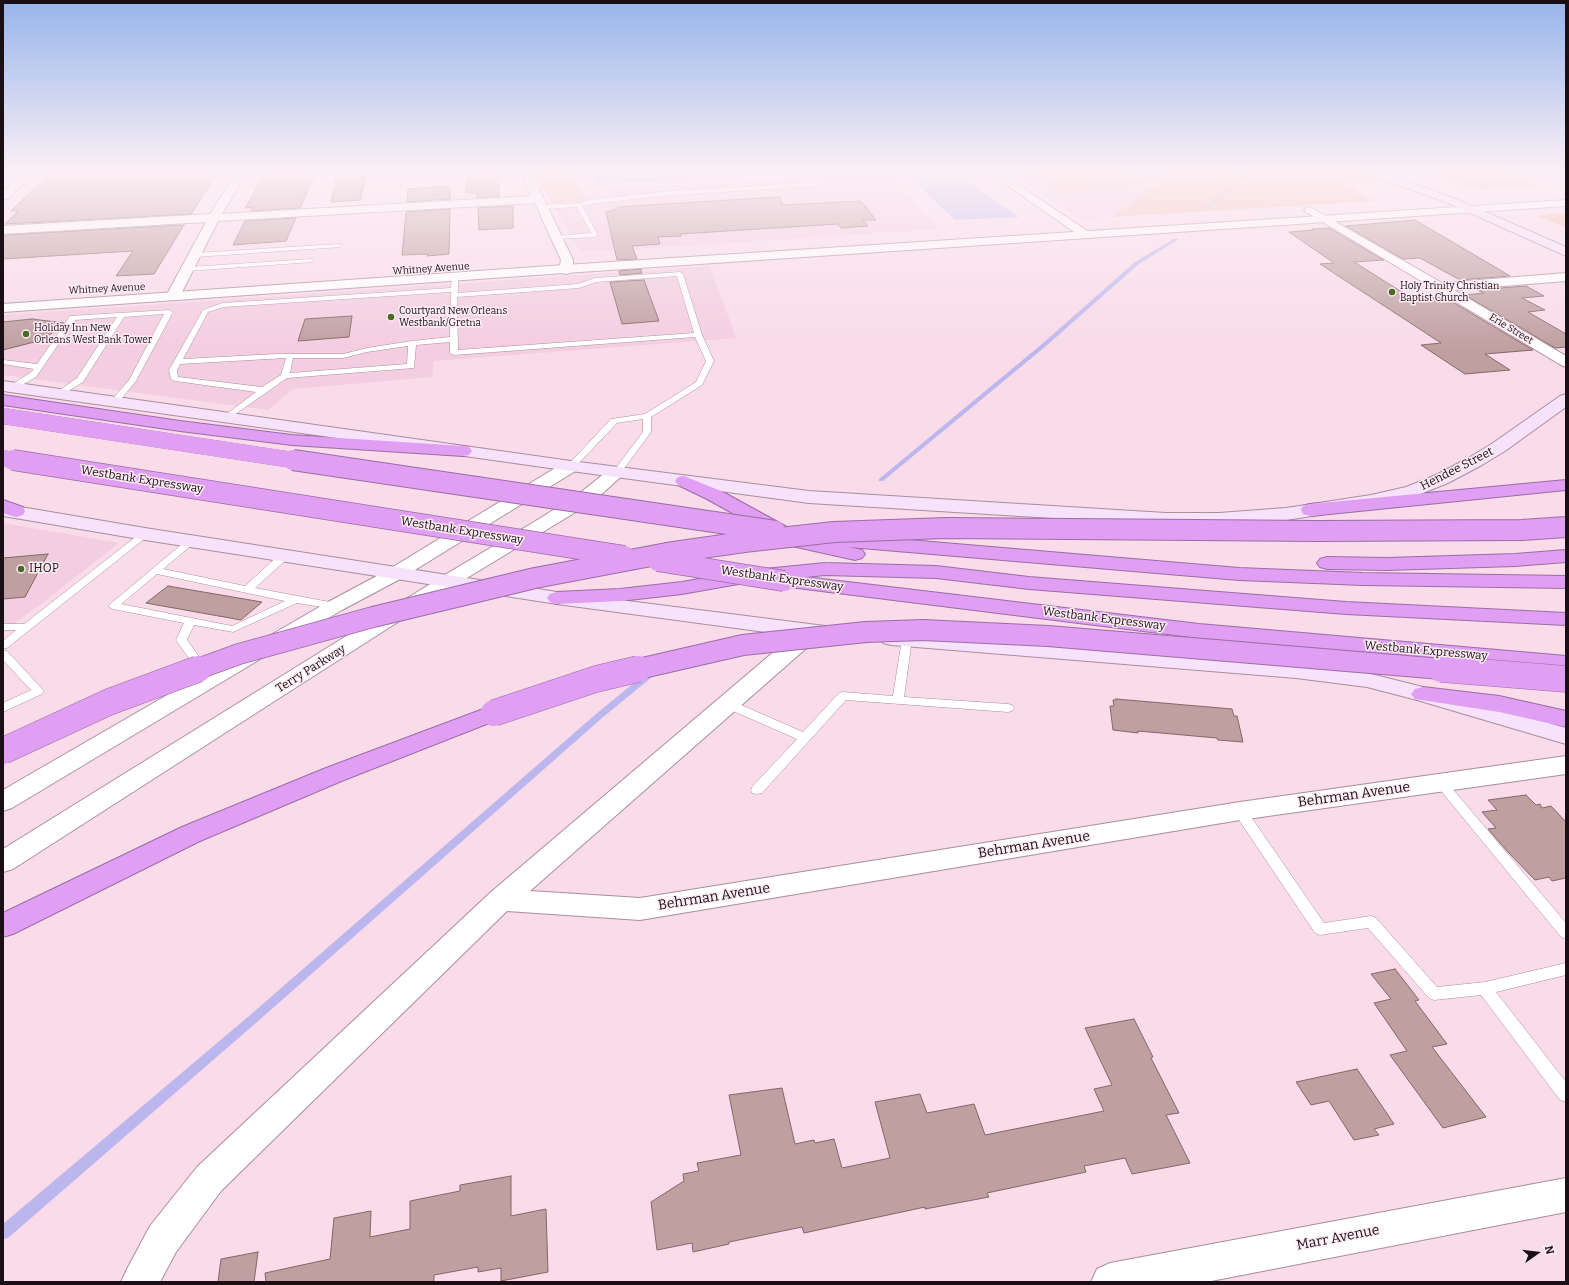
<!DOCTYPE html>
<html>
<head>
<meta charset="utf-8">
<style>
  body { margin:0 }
  #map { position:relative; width:1569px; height:1285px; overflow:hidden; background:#f9dbe9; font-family:Bitter,serif }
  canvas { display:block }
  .frame { position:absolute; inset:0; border:4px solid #190f14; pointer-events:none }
  .north { position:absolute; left:1517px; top:1233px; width:40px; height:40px; -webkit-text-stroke:3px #feecf4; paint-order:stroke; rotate:76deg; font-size:11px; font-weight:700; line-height:16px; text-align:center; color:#190f14 }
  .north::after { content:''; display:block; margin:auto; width:14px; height:18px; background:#190f14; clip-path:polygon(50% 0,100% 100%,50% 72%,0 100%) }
</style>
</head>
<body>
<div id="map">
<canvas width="1569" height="1285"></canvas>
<div class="frame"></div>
<div class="north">N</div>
</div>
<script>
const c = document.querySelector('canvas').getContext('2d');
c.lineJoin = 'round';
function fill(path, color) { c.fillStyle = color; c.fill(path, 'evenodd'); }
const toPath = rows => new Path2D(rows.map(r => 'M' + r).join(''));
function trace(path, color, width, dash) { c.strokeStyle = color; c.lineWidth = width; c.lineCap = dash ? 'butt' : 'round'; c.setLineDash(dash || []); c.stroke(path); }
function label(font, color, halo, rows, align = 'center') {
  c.font = font + ' Bitter,serif'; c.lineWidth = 3; c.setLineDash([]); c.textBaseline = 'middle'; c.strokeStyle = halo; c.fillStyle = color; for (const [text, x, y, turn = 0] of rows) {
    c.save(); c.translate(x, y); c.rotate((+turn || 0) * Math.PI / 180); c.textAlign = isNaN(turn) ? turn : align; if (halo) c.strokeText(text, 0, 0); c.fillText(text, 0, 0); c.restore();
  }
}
const built = toPath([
  [1004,170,1164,170,1170,173,1113,217,1081,219],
  [890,173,939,229,621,250,580,251,551,203,585,200,580,191],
  [710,266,736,338,434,361,432,377,293,389,268,410,3,375,3,315],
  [3,523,119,543,54,594,3,632]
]);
const green = toPath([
  [534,170,568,170,585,200,551,203],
  [1026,170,1122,170,1148,184,1063,193],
  [1164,170,1351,170,1382,181,1345,184,1374,201,1113,217,1170,173],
  [1423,170,1502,170,1538,186,1478,190],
  [1566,213,1566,228,1536,215]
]);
const water = toPath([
  [645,170,857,170,599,184,590,175],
  [901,170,950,170,1019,217,955,220]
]);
const stream = toPath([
  [1248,170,1252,170,1208,209,1206,209,1206,207,1248,170],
  [1175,238,1179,239,1139,264,1046,346,883,481,879,481,879,479,1042,344,1135,262,1175,238],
  [649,672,652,673,653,675,652,677,602,718,257,1022,8,1238,3,1239,3,1224,249,1016,596,714,646,673,649,672]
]);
const building = toPath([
  [114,170,156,170,154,173,219,170,191,214,5,224,18,211,11,211,13,209,50,173,114,170],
  [268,170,317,170,300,208,251,211,253,207,245,208,268,170],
  [338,170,368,170,360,200,331,202,338,170],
  [467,170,498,170,499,196,477,198,477,193,466,193,467,170],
  [450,186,450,199,407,202,408,189,450,186],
  [779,197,783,205,861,201,876,220,863,220,868,226,841,228,838,224,680,234,681,236,658,237,660,244,632,246,637,259,617,260,606,212,618,209,617,207,779,197],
  [513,206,513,228,479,230,478,208,513,206],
  [450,209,449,254,427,256,428,254,402,255,406,212,450,209],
  [296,218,286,241,233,245,245,221,296,218],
  [1415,220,1495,267,1510,276,1460,280,1420,258,1403,259,1346,226,1415,220],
  [184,225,154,274,116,276,133,251,3,259,3,235,184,225],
  [1329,228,1384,260,1354,262,1413,299,1444,297,1533,350,1485,354,1510,370,1465,374,1421,345,1441,343,1320,264,1334,263,1289,232,1314,230,1312,229,1329,228],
  [641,269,642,273,620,275,619,271,641,269],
  [644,280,659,321,622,324,610,282,644,280],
  [1526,286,1544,296,1522,298,1545,310,1528,312,1566,334,1566,347,1555,348,1465,295,1484,293,1477,290,1526,286],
  [352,316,349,337,298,341,305,319,352,316],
  [32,319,64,323,59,329,38,341,3,350,3,322,32,319],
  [48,554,25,597,3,599,3,558,48,554],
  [168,586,262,602,241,620,146,603,168,586],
  [1116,699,1232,709,1234,716,1237,716,1243,742,1218,740,1217,738,1138,731,1138,733,1113,730,1110,706,1114,706,1113,700,1116,700,1116,699],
  [1526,795,1536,805,1540,804,1542,808,1551,806,1566,822,1566,878,1552,881,1549,877,1535,880,1508,852,1488,829,1496,828,1482,812,1497,810,1488,800,1526,795],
  [1395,969,1419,1000,1415,1001,1447,1044,1432,1047,1486,1117,1443,1128,1390,1055,1407,1051,1374,1003,1391,999,1371,974,1395,969],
  [1134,1019,1153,1057,1151,1058,1179,1113,1166,1115,1190,1163,1132,1174,1125,1158,1084,1166,1086,1172,987,1193,989,1197,925,1209,925,1207,804,1233,802,1227,729,1242,729,1244,693,1252,692,1243,657,1250,651,1202,684,1181,683,1174,699,1171,697,1163,741,1155,729,1095,782,1088,795,1144,814,1140,815,1143,834,1139,842,1168,890,1158,875,1102,920,1094,927,1113,974,1104,985,1135,1104,1111,1094,1089,1112,1085,1085,1028,1134,1019],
  [1357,1069,1394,1124,1374,1129,1379,1135,1354,1140,1329,1101,1311,1105,1296,1082,1357,1069],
  [511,1176,511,1216,546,1209,548,1272,501,1281,501,1268,478,1272,478,1267,434,1275,434,1282,266,1282,265,1273,330,1259,334,1218,371,1211,370,1237,410,1229,410,1201,460,1191,460,1185,511,1176],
  [258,1252,254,1282,218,1282,221,1259,258,1252]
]);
const service = toPath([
  [823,182,825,183,825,185,660,196,590,204,582,206,598,235,595,237,555,239,554,238,557,236,591,233,577,207,543,209,540,207,543,205,579,203,589,200,660,192,823,182],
  [339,244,342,246,341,247,195,257,192,255,195,253,339,244],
  [311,259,314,261,313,262,188,271,185,269,188,267,311,259],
  [680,272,683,274,702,335,714,361,702,385,651,417,651,432,620,474,617,475,613,472,643,432,643,419,617,423,574,468,568,468,567,466,611,419,645,414,696,382,706,361,695,337,454,355,450,353,450,342,416,345,414,368,287,378,227,420,224,420,223,418,224,416,256,392,175,381,171,379,169,370,203,310,223,303,451,288,452,277,455,275,458,277,458,293,578,284,595,278,680,272],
  [677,276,694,333,458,350,457,297,579,288,596,282,677,276],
  [451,292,450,337,412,341,367,348,343,354,276,354,183,359,208,312,224,307,451,292],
  [408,346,407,364,290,373,293,358,343,358,367,352,408,346],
  [286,358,281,375,262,387,178,377,177,370,180,364,286,358],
  [169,310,173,312,136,381,117,404,114,404,110,402,129,380,164,314,124,317,83,382,60,396,57,396,57,392,77,378,117,317,75,320,36,377,15,389,9,389,8,387,30,373,34,369,3,364,3,360,37,364,70,316,169,310],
  [145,531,150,534,148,536,7,648,3,649,3,641,16,630,3,630,3,624,24,624,142,532,145,531],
  [191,538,194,539,196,541,194,543,163,569,245,586,280,554,284,553,289,556,288,558,255,588,335,603,340,606,335,609,297,603,233,632,194,625,187,640,208,669,206,671,202,673,198,671,176,640,184,623,113,609,108,606,188,539,191,538],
  [157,574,285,601,232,626,121,604,157,574],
  [907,636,912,639,904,697,1008,704,1012,705,1014,708,1012,711,1008,712,846,700,762,793,757,794,752,793,751,790,752,787,797,739,724,707,722,704,724,701,732,701,803,732,839,693,843,692,893,696,902,639,907,636],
  [3,650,7,651,44,691,42,694,3,712,3,703,31,690,3,660,3,650],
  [1441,779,1445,780,1566,923,1566,939,1561,937,1437,786,1435,783,1437,780,1441,779],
  [1240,806,1245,808,1324,923,1371,916,1376,918,1437,987,1485,982,1566,963,1566,975,1496,992,1566,1082,1566,1102,1560,1100,1481,995,1434,1000,1429,998,1368,928,1320,935,1315,933,1235,814,1233,811,1235,808,1240,806]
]);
const minor = toPath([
  [26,170,37,170,7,199,3,200,3,191,26,170],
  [238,170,248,170,222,214,531,196,520,170,530,170,573,260,573,270,571,273,566,274,561,273,559,270,561,260,535,203,218,221,180,296,178,299,173,300,168,299,166,296,206,222,3,234,3,226,210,214,238,170],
  [985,170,997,170,1093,235,1091,238,1083,238,985,170],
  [1310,207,1442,283,1566,273,1566,281,1454,290,1566,356,1566,367,1561,365,1306,212,1304,210,1306,208,1310,207],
  [811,625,819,627,822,632,819,637,530,891,640,898,1240,802,1566,756,1566,774,1240,820,640,920,507,911,221,1191,176,1252,160,1282,121,1282,127,1269,150,1226,197,1167,491,892,803,627,811,625],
  [1566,1178,1566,1212,1206,1282,1091,1282,1097,1269,1110,1263,1566,1178]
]);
const tertiary = toPath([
  [1566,200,1566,206,550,274,3,312,3,304,550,266,1566,200],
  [571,461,577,462,580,466,577,470,402,578,342,610,12,808,3,811,3,790,328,602,388,570,565,462,571,461],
  [617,467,623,468,626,472,594,501,457,584,13,869,3,872,3,849,443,576,539,519,580,493,611,468,617,467]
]);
const secondary = toPath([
  [1361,170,1375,170,1456,199,1566,247,1566,256,1448,203,1362,172,1361,170],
  [3,381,571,461,809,491,1166,513,1219,513,1286,508,1371,495,1406,487,1436,475,1470,457,1493,443,1560,396,1566,394,1566,407,1505,451,1482,465,1448,483,1418,495,1371,507,1286,520,1219,525,1166,525,809,503,571,471,3,391,3,381],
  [3,504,145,528,557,592,825,626,833,628,836,633,833,638,825,640,557,604,145,540,3,516,3,504],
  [891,631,1296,664,1367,673,1431,689,1566,728,1566,744,1417,700,1367,687,1296,678,891,645,883,643,880,638,883,633,891,631]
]);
const motorway = toPath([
  [3,395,180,421,292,435,463,446,469,447,472,451,469,455,463,456,292,445,180,431,3,405,3,395],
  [684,476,721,491,805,537,830,543,828,540,831,536,838,534,1239,568,1363,573,1566,576,1566,588,1363,585,1239,580,849,547,862,550,865,554,862,558,855,560,792,546,707,499,678,485,675,481,678,477,684,476],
  [1566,480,1566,490,1310,516,1303,514,1301,510,1303,506,1310,504,1566,480],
  [3,500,23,507,25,511,23,515,16,517,3,513,3,500],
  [1566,550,1566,562,1515,566,1387,570,1327,569,1320,567,1317,563,1320,559,1327,557,1387,558,1515,554,1566,550],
  [825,563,936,566,1029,577,1346,602,1566,613,1566,625,1346,614,1029,589,936,578,825,575,806,577,1199,624,1566,656,1566,670,1199,638,789,587,782,585,779,581,780,580,744,583,682,594,620,601,557,604,550,602,547,598,550,594,557,592,620,589,682,582,744,571,825,563],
  [1423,687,1499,696,1566,711,1566,727,1499,712,1415,699,1411,694,1415,689,1423,687],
  [494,705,502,708,506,713,502,718,344,780,200,841,13,934,3,937,3,913,182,827,326,768,494,705]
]);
const motorwayBridgeFar2 = toPath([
  [3,416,299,461],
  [3,458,19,461]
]);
const motorwayBridgeFar1 = toPath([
  [13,460,624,556],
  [293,460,775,531],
  [658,561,784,581],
  [195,670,239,654,373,617,535,578,667,553,744,542,834,532,946,528,1317,531,1522,530,1566,527],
  [634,670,743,645,866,632,923,630,1048,636,1454,670]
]);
const motorwayBridge = toPath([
  [1441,669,1566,679],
  [494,713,596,679,638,669],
  [3,751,109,702,198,669]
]);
const markers = [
  [1392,292,4,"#4a6b23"],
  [391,317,4,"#4a6b23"],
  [26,334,4,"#4a6b23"],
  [21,569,4,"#4a6b23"]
];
const farStreetnames = [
  ["Whitney Avenue",431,269,-4],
  ["Whitney Avenue",107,289,-3],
  ["Erie Street",1511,329,31]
];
const farPoinames = [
  ["Holy Trinity Christian",1400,286],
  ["Baptist Church",1400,298],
  ["Courtyard New Orleans",399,311],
  ["Westbank/Gretna",399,323],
  ["Holiday Inn New",34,328],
  ["Orleans West Bank Tower",34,340]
];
const streetNames = [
  ["Hendee Street",1457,469,-27],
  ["Westbank Expressway",142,480,9],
  ["Westbank Expressway",462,531,9],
  ["Westbank Expressway",782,579,8],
  ["Westbank Expressway",1104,619,7],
  ["Westbank Expressway",1426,651,5],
  ["Terry Parkway",311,669,-32]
];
const poiNames = [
  ["IHOP",29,569]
];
const nearStreetnames = [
  ["Behrman Avenue",1354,795,-8],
  ["Behrman Avenue",1034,845,-9],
  ["Behrman Avenue",714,897,-9],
  ["Marr Avenue",1338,1238,-11]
];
fill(built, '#f3cde0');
fill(green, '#f2bca5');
fill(water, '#bcb6ef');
fill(stream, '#bcb6ef');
fill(building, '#bf9fa0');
trace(building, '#846667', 1);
trace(service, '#a98e9b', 1);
trace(minor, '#a98e9b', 2);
trace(tertiary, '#a98e9b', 2);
trace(secondary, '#a98e9b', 2);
trace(motorway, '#9a6da5', 2);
fill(service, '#fff');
fill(minor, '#fff');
fill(tertiary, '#fff');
fill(secondary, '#f6e2fb');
fill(motorway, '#e09ff3');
trace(motorwayBridgeFar2, '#9a6da5', 16, []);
trace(motorwayBridgeFar1, '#9a6da5', 22, []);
trace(motorwayBridge, '#9a6da5', 27, []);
trace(motorwayBridgeFar2, '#e09ff3', 16);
trace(motorwayBridgeFar1, '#e09ff3', 20);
trace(motorwayBridge, '#e09ff3', 26);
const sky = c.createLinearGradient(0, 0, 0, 350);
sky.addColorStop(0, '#96b5eb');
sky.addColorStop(0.49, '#fceff5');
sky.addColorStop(1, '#fceff500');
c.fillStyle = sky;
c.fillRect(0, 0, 1569, 350);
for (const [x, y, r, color] of markers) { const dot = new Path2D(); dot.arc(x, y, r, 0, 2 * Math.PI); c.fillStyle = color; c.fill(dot); trace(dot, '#feecf4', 1.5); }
label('10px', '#190f14', '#feecf4', farStreetnames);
label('10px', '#190f14', '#feecf4', farPoinames, 'left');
label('12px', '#190f14', '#feecf4', streetNames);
label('12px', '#190f14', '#feecf4', poiNames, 'left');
label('14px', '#190f14', '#feecf4', nearStreetnames);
</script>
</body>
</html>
